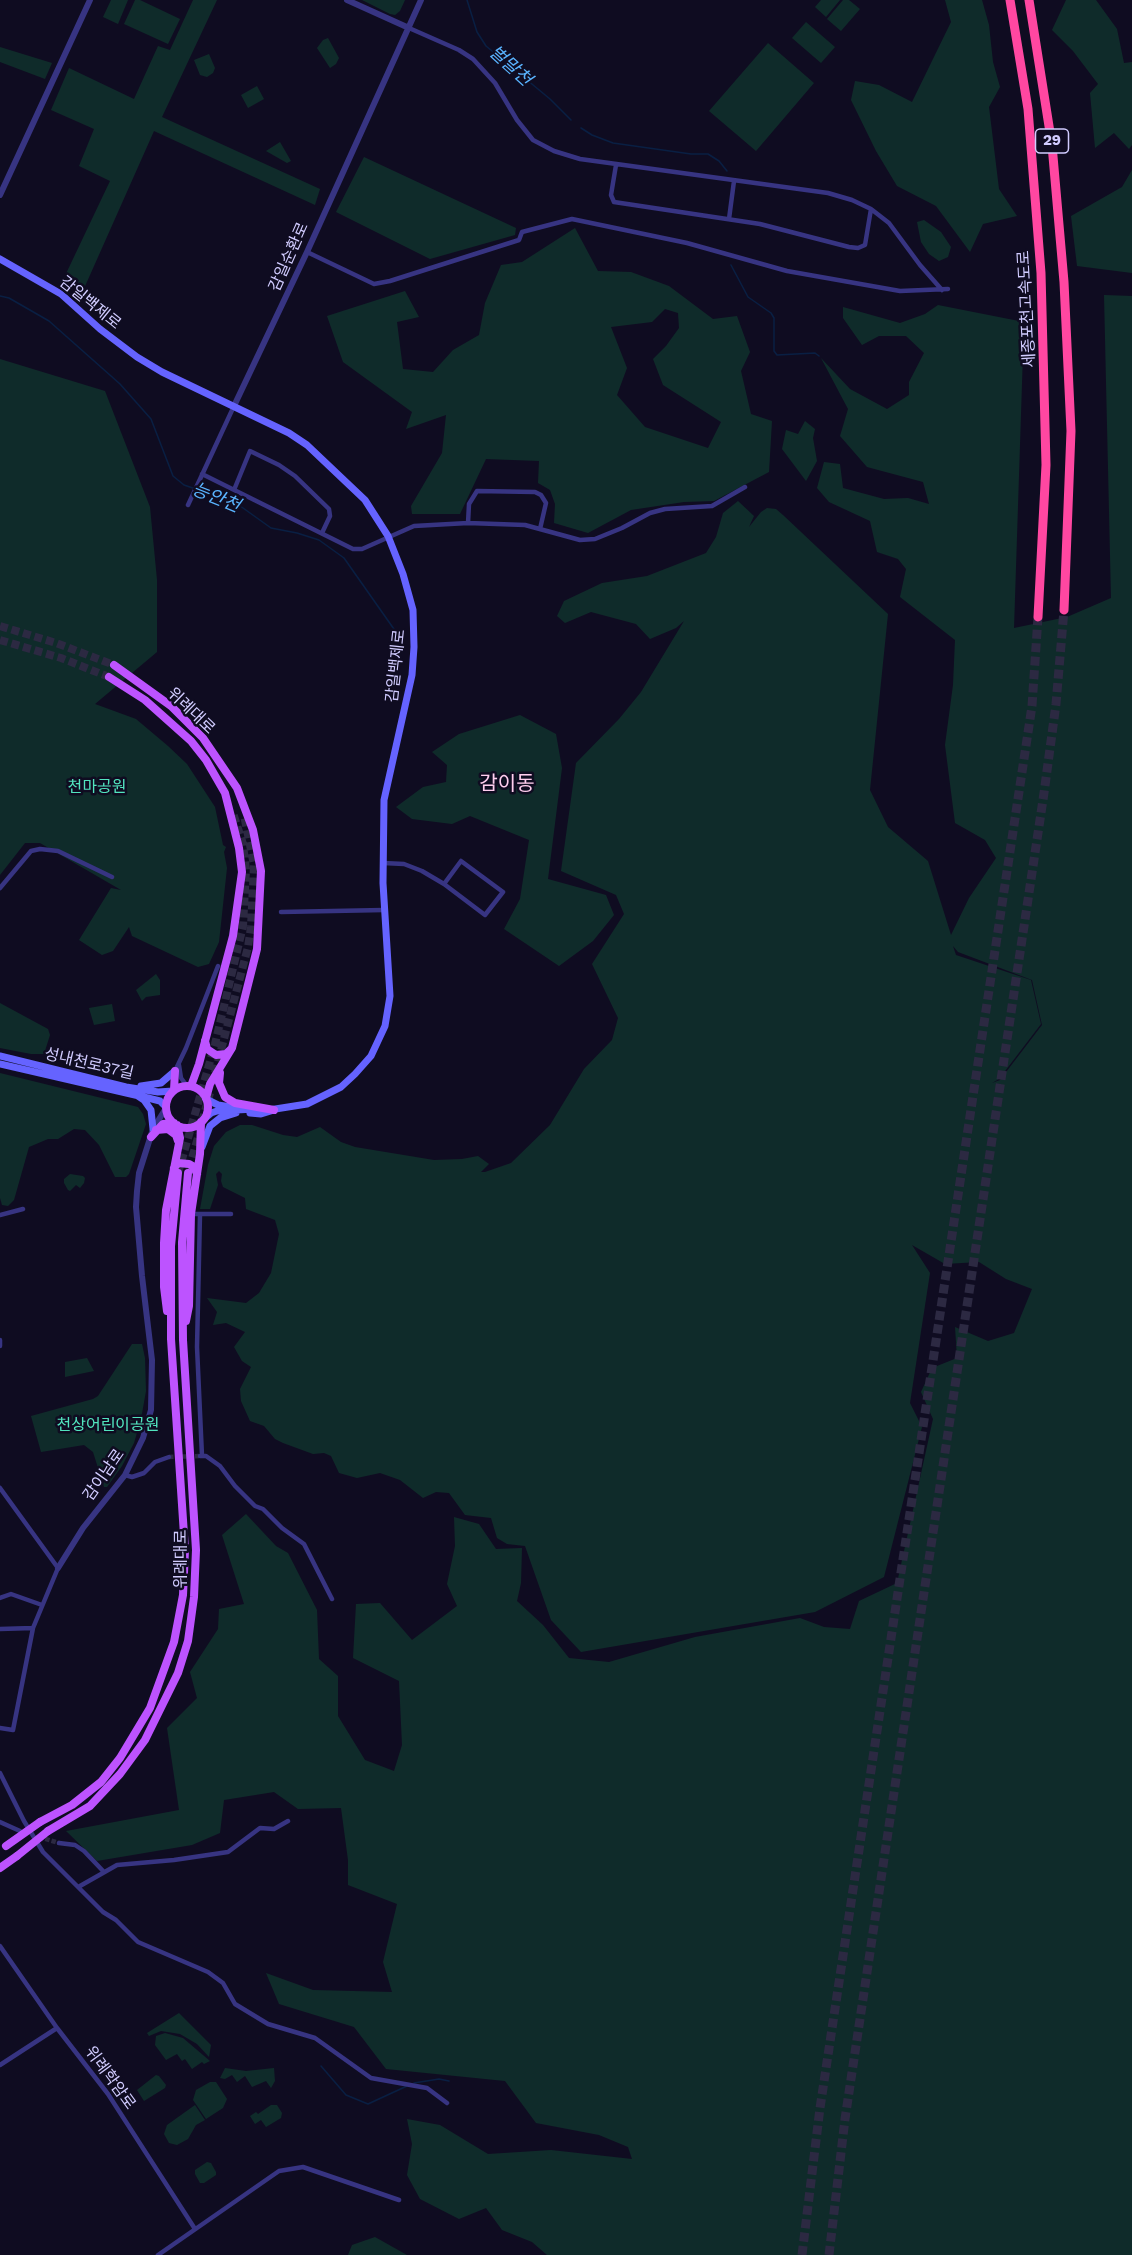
<!DOCTYPE html>
<html>
<head>
<meta charset="utf-8">
<style>
  body { margin:0 }
  canvas { display:block; background:#0f0c21 }
</style>
</head>
<body>
<canvas width="1132" height="2255"></canvas>
<script>
const c = document.querySelector('canvas').getContext('2d');
c.lineJoin = 'round';
function fill(path, color) { c.fillStyle = color; c.fill(path, 'evenodd'); }
const toPath = rows => new Path2D(rows.map(r => 'M' + r).join(''));
function trace(path, color, width, dash) { c.strokeStyle = color; c.lineWidth = width; c.lineCap = dash ? 'butt' : 'round'; c.setLineDash(dash || []); c.stroke(path); }
function label(font, color, halo, rows, align = 'center') {
  c.font = font + ' "Work Sans","Noto Sans KR",sans-serif'; c.lineWidth = 5; c.setLineDash([]); c.textBaseline = 'middle'; c.strokeStyle = halo; c.fillStyle = color; for (const [text, x, y, turn = 0] of rows) {
    c.save(); c.translate(x, y); c.rotate((+turn || 0) * Math.PI / 180); c.textAlign = isNaN(turn) ? turn : align; if (halo) c.strokeText(text, 0, 0); c.fillText(text, 0, 0); c.restore();
  }
}
const green = toPath([
  [111,0,128,0,118,24,103,17],
  [135,0,140,0,180,19,168,44,124,24],
  [193,0,217,0,162,117,320,189,315,205,154,131,82,293,63,280,110,181,79,166,94,129,51,110,69,68,134,99,158,46,170,50],
  [362,0,405,0,400,11,395,15,390,14],
  [821,0,840,0,826,17,815,7],
  [843,0,849,0,860,9,841,31,827,19],
  [945,0,982,0,989,25,993,62,1000,87,989,107,999,189,1017,216,983,224,970,252,936,206,897,186,876,151,851,100,855,81,879,85,912,102,951,22],
  [1066,0,1096,0,1117,29,1124,63,1132,62,1132,145,1129,149,1114,133,1095,148,1090,93,1098,84,1073,51,1052,30],
  [806,22,835,47,821,63,792,38],
  [328,38,339,58,336,64,330,68,317,48,323,40],
  [768,43,814,83,756,151,709,111],
  [0,47,52,63,45,79,0,62],
  [209,54,215,68,213,73,207,77,200,75,194,60],
  [257,86,264,99,248,108,241,95],
  [280,142,291,161,287,163,266,151],
  [364,157,516,228,515,235,430,259,336,212],
  [1132,170,1132,273,1077,266,1071,216,1122,187],
  [924,220,941,232,951,247,948,257,939,261,929,254,921,242,917,222],
  [575,228,598,271,631,272,669,286,713,319,737,316,750,352,741,371,751,414,772,421,769,472,714,501,684,502,631,510,588,533,554,523,555,504,550,490,538,483,539,461,486,459,460,514,412,514,411,506,442,453,446,415,406,429,412,412,343,362,327,316,405,291,419,317,397,322,403,369,433,372,453,350,479,335,485,303,501,265,522,262],
  [665,309,678,313,679,328,666,346,653,359,663,385,721,422,708,448,645,427,617,395,627,368,611,327,652,322],
  [1104,295,1132,296,1132,2255,547,2255,532,2242,502,2230,486,2208,459,2219,420,2199,407,2175,412,2144,407,2119,440,2125,488,2154,551,2150,632,2159,628,2147,599,2135,536,2123,505,2081,386,2069,354,2027,279,2004,266,1973,313,1990,392,1992,383,1962,397,1904,348,1885,348,1860,341,1808,298,1809,274,1792,224,1800,220,1833,192,1845,97,1861,66,1831,179,1810,167,1728,197,1698,190,1672,218,1629,219,1609,244,1604,222,1535,246,1514,276,1546,288,1553,317,1610,319,1659,338,1676,338,1716,365,1760,394,1771,402,1745,399,1681,353,1658,356,1604,380,1603,412,1640,457,1606,447,1584,455,1546,454,1517,479,1524,496,1549,522,1548,521,1583,517,1601,543,1625,569,1658,609,1662,695,1637,800,1618,824,1627,850,1629,859,1601,897,1583,933,1419,921,1392,932,1368,957,1358,955,1327,988,1341,1014,1333,1032,1289,1006,1279,979,1262,945,1264,912,1245,930,1273,910,1403,922,1427,884,1577,815,1612,581,1652,551,1620,525,1546,507,1544,497,1538,491,1518,465,1515,449,1493,436,1492,423,1498,400,1480,380,1473,357,1478,339,1473,331,1456,324,1453,313,1454,283,1443,275,1439,264,1426,250,1421,241,1401,240,1389,251,1367,242,1361,234,1347,245,1332,226,1323,213,1325,217,1312,207,1298,246,1303,259,1293,271,1273,279,1234,275,1220,246,1209,245,1198,223,1187,221,1181,222,1174,219,1171,216,1174,218,1185,210,1209,200,1209,208,1165,214,1146,226,1132,240,1125,252,1125,283,1135,297,1137,320,1127,341,1142,355,1147,434,1160,462,1159,478,1156,489,1164,481,1172,485,1172,511,1163,550,1125,584,1069,612,1040,618,1018,592,964,624,914,616,895,561,871,576,763,619,719,641,692,684,621,676,628,650,639,636,624,591,612,565,623,557,616,564,601,602,583,647,576,706,553,716,537,723,513,738,501,754,516,749,527,761,512,767,508,776,509,783,515,888,614,870,790,888,827,928,861,951,935,969,898,996,858,985,840,955,823,945,745,953,685,955,640,900,597,906,569,898,559,877,552,870,521,829,502,817,488,824,462,840,464,843,488,884,499,908,498,929,504,923,482,867,467,840,436,848,409,821,358,850,389,887,409,909,395,909,382,924,353,906,336,879,336,862,345,843,318,843,307,900,323,925,314,938,305,1024,322,1014,628,1067,617,1111,598],
  [953,946,958,952,1032,980,1042,1025,1000,1080,992,1083,999,1079,1041,1024,1031,980,956,955],
  [0,359,105,391,150,507,157,580,157,652,95,704,136,719,168,746,187,764,215,807,223,845,226,847,224,852,227,868,219,942,209,964,198,967,132,936,129,927,113,951,102,955,79,940,111,888,121,890,40,843,25,843,0,875],
  [805,421,815,429,813,438,817,461,806,481,782,449,786,430,798,434],
  [520,715,556,734,562,768,548,879,606,895,614,915,593,941,559,966,504,929,520,899,529,840,470,816,452,824,412,819,396,807,423,787,446,782,447,765,432,752,459,734],
  [156,974,160,980,160,995,146,997,142,1001,136,990],
  [0,1003,48,1029,50,1035,44,1054,31,1054,0,1048],
  [112,1004,115,1021,94,1025,89,1008],
  [0,1073,138,1107,143,1114,146,1124,129,1174,126,1177,115,1177,99,1145,85,1130,74,1129,58,1139,48,1139,29,1147,14,1200,8,1206,2,1205,0,1198],
  [70,1174,83,1176,85,1178,84,1183,80,1188,76,1185,70,1191,68,1190,64,1183,64,1179],
  [132,1344,142,1344,145,1358,146,1391,141,1419,134,1443,122,1466,107,1487,104,1487,93,1452,84,1445,41,1452,31,1416,93,1399,98,1396],
  [87,1358,94,1371,65,1377,65,1362],
  [179,2013,211,2045,209,2057,197,2044,180,2034,161,2031,149,2036,147,2033],
  [165,2033,183,2038,210,2061,204,2064,202,2062,192,2069,185,2059,182,2061,177,2054,166,2060,155,2045,156,2036],
  [225,2068,246,2071,274,2068,275,2081,271,2088,266,2081,252,2087,245,2076,237,2082,232,2075,225,2079,220,2078],
  [156,2075,159,2076,166,2085,165,2088,144,2101,137,2090],
  [210,2082,216,2082,227,2099,223,2108,206,2119,193,2100,196,2090],
  [195,2105,205,2120,196,2125,188,2139,177,2145,169,2143,164,2134,167,2125],
  [271,2105,277,2105,282,2113,281,2118,266,2127,261,2120,255,2124,250,2116,256,2112,258,2114],
  [207,2162,211,2163,216,2172,216,2175,204,2183,200,2183,195,2174,195,2170],
  [375,2237,407,2255,348,2255,352,2245]
]);
const stream = toPath([
  [467,0,477,32,486,46,550,99,571,120],
  [581,128,592,135,613,143,691,154,708,154,719,161,727,171],
  [731,265,748,297,771,313,774,318,774,351,777,355,815,353,819,356],
  [0,296,9,298,49,321,120,384,151,419,173,476,184,485,236,503,271,528,297,533,319,540,344,558,396,632],
  [321,2066,346,2095,368,2104,407,2086],
  [414,2083,439,2079,449,2081]
]);
const minorTunnel = toPath([
  [169,1457,199,1456],
  [39,1837,59,1843]
]);
const primaryTunnel = toPath([
  [0,626,56,643,114,665],
  [0,640,61,658,109,677],
  [215,1073,248,947,251,927,254,865,244,815],
  [202,1122,210,1093],
  [189,1169,199,1134],
  [178,1173,215,1044,243,926,246,870,243,844,233,813]
]);
const motorwayTunnel = toPath([
  [802,2255,820,2108,1032,706,1038,617],
  [829,2255,845,2119,1044,793,1056,704,1064,610]
]);
const minor = toPath([
  [409,28,459,50,473,59,495,83,517,120,533,140,554,151,580,159,828,193,852,200,871,209,889,223,920,265,942,290],
  [616,165,611,195,614,202,760,224,849,247,858,248,865,245,871,209],
  [729,219,734,181],
  [307,252,374,284,390,281,519,240,522,232,572,219,687,243,787,271,900,291,948,289],
  [202,474,353,549,362,549,414,526,468,523,525,525,580,540,595,539,622,528,650,513,665,509,712,506,745,487],
  [234,490,250,451,279,465,295,476,329,509,330,516,322,533],
  [188,505,234,406],
  [468,523,469,504,477,491,535,492,541,495,546,503,540,529],
  [383,863,404,864,422,871,444,884,485,915,503,892,461,861,444,884],
  [0,888,31,851,40,849,58,851,112,877],
  [281,912,384,910],
  [179,1065,181,1078,187,1086],
  [175,1071,186,1048,218,966],
  [191,1214,231,1214],
  [200,1214,197,1347,202,1456],
  [0,1215,23,1209],
  [0,1340,0,1346],
  [200,1456,206,1456,220,1466,235,1486,255,1506,263,1509,282,1528,304,1544,332,1599],
  [125,1475,132,1477,144,1473,155,1462,169,1457],
  [0,1488,58,1568,33,1628,13,1730,0,1728],
  [0,1598,11,1594,42,1605],
  [0,1629,33,1628],
  [0,1773,24,1821,43,1852,103,1912,116,1920,138,1942,208,1972,223,1983,235,2004,268,2024,315,2038,371,2078,427,2088,447,2103],
  [0,1822,20,1831],
  [59,1843,75,1845,84,1851,104,1872],
  [80,1886,117,1865,174,1860,228,1852,260,1828,274,1829,288,1821],
  [0,1946,57,2028,108,2094,195,2229],
  [0,2065,57,2028],
  [158,2255,279,2171,303,2167,399,2200]
]);
const tertiary = toPath([
  [347,0,409,28],
  [0,195,90,0],
  [234,406,307,252,421,0],
  [58,1568,83,1528,125,1475,143,1438,151,1410,152,1360,142,1276,136,1207,137,1191,139,1173,153,1129,166,1108]
]);
const secondary = toPath([
  [0,259,61,294,100,329,137,357,162,372,289,433,307,445,365,500,388,536,403,574,413,610,414,647,412,675,384,800,383,883,390,996,385,1026,371,1056,355,1074,341,1087,307,1104,269,1110],
  [0,1056,126,1087,158,1092,173,1091],
  [0,1064,148,1098,160,1101,166,1107],
  [141,1086,161,1083,175,1071],
  [138,1096,144,1100,151,1110,153,1129],
  [206,1099,218,1105,231,1107],
  [250,1113,261,1114,274,1110],
  [204,1119,211,1113,217,1111,255,1109],
  [202,1147,210,1126,220,1118,236,1113]
]);
const primary = toPath([
  [114,665,171,706,203,738,237,788,253,830,261,871,257,949,232,1048,210,1084,206,1098],
  [109,677,145,700,191,741,206,760,225,793,239,848,242,872,233,936,199,1064,191,1086],
  [205,1041,207,1049,216,1055,226,1054,231,1049],
  [220,1073,219,1083,225,1097,235,1103,274,1110],
  '166 1107a21 21 0 1 1 42 0a21 21 0 1 1-42 0Z',
  [174,1090,175,1071],
  [156,1130,168,1129,176,1135,178,1141],
  [151,1137,163,1124,174,1123],
  [174,1168,178,1163,189,1164,194,1167,197,1174],
  [167,1311,164,1287,164,1243,166,1210,180,1138,177,1125],
  [186,1321,189,1306,191,1214,200,1154,201,1122],
  [40,1822,72,1805,101,1782,120,1758,150,1708,174,1642,183,1595,185,1550,171,1339,171,1246,178,1173],
  [48,1831,90,1806,120,1774,145,1740,178,1673,188,1641,194,1597,196,1550,183,1340,182,1242,188,1173],
  [0,1868,17,1856]
]);
const motorway = toPath([
  [1010,0,1028,109,1041,273,1046,465,1038,617],
  [1029,0,1052,145,1064,282,1071,431,1064,610]
]);
const primaryBridge = toPath([
  [6,1846,40,1822],
  [17,1856,48,1831]
]);
const shields = [
  [1052,141,33]
];
const shieldNames = [
  ["29",1052,141]
];
const streetNames = [
  ["감일순환로",289,257,-66],
  ["감일백제로",90,303,39],
  ["세종포천고속도로",1027,309,-93],
  ["감일백제로",396,666,-84],
  ["위례대로",191,711,44],
  ["성내천로37길",89,1064,13],
  ["감이남로",104,1475,-55],
  ["위례대로",181,1559,-90],
  ["위례학암로",110,2078,54]
];
const parkNames = [
  ["천마공원",97,787],
  ["천상어린이공원",108,1425]
];
const waterNames = [
  ["벌말천",510,66,42],
  ["능안천",216,498,22]
];
const quarterNames = [
  ["감이동",507,784]
];
fill(green, '#0f2b2a');
trace(stream, '#091f43', 1.5);
trace(minorTunnel, '#2c2942', 4.5, [4.5, 2]);
trace(primaryTunnel, '#2c2942', 8, [8, 4]);
trace(motorwayTunnel, '#2c2942', 9, [9, 4.5]);
trace(minor, '#373482', 4.5);
trace(tertiary, '#373482', 6);
trace(secondary, '#6563ff', 7);
trace(primary, '#bd53ff', 8);
trace(motorway, '#ff47a1', 9);
trace(primaryBridge, '#bd53ff', 8);
for (const [x, y, w] of shields) { const box = new Path2D(); box.roundRect(x - w / 2, y - 12, w, 24, 4.5); c.fillStyle = '#0f0c21'; c.fill(box); trace(box, '#d1ccff', 1.5); }
label('bold 15px', '#d1ccff', null, shieldNames);
label('16px', '#d1ccff', '#0f0c21', streetNames);
label('16px', '#52e4be', '#0f0c21', parkNames);
label('italic 18px', '#5ab4ff', '#0f0c21', waterNames);
label('20px', '#ffceee', '#0f0c21', quarterNames);
</script>
</body>
</html>
